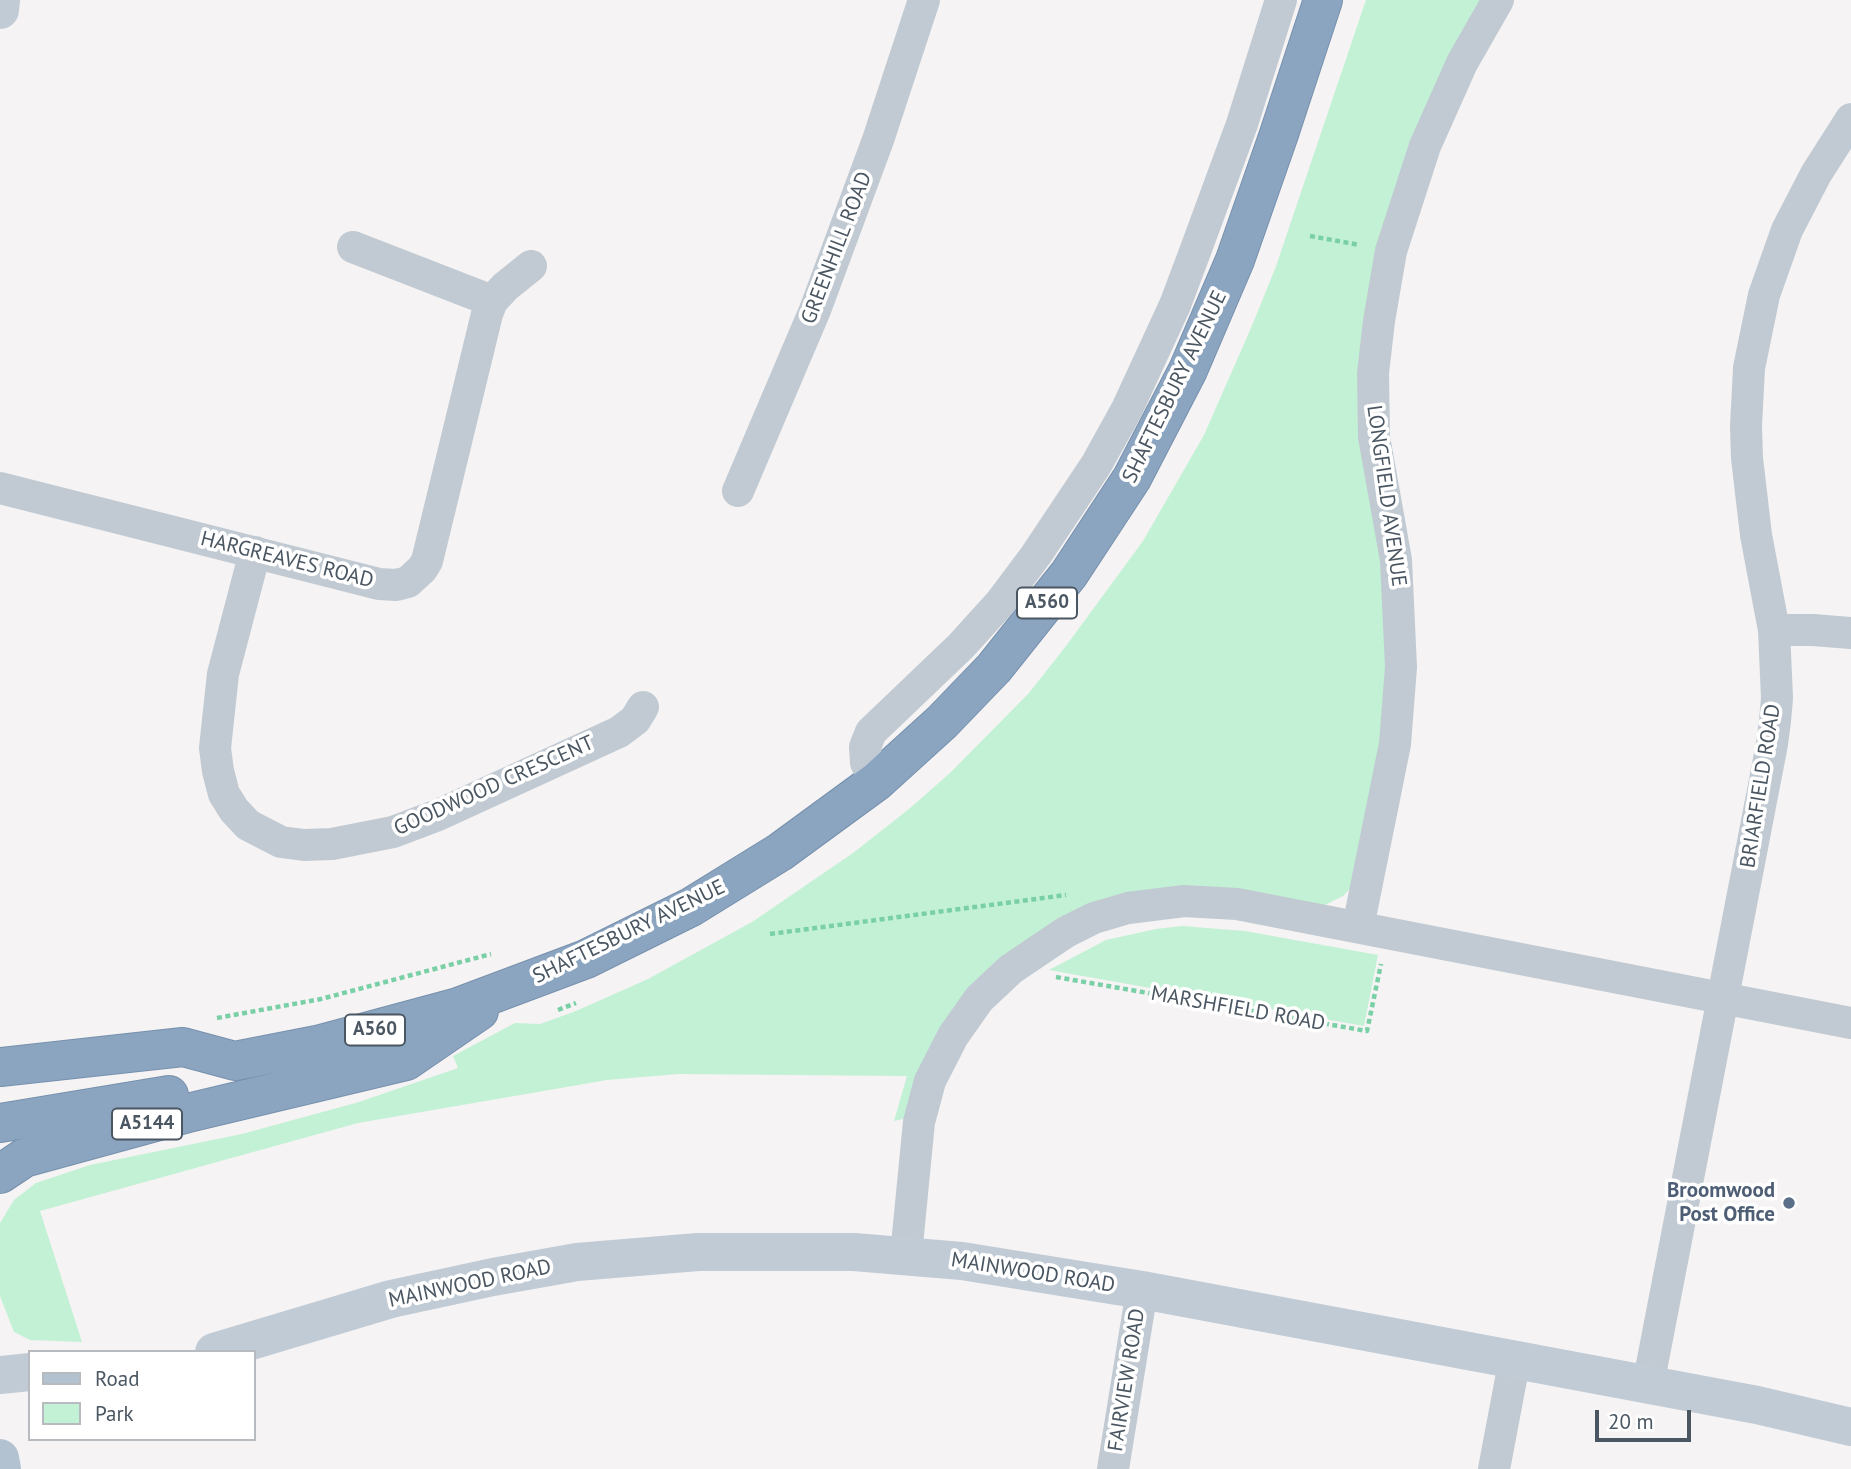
<!DOCTYPE html>
<html>
<head>
<meta charset="utf-8">
<style>
  body { margin:0 }
  #map { position:relative; width:1851px; height:1469px; overflow:hidden; background:#f5f3f3; font-family:"PT Sans",sans-serif }
  canvas { display:block }
  .legend { position:absolute; left:28px; top:1350px; width:228px; height:91px; box-sizing:border-box; background:#fff; border:2px solid #b7bbc0; margin:0; padding:9px 12px; list-style:none; font-size:21px; color:#4a5661 }
  .legend li { display:flex; align-items:center; gap:14px; height:35px }
  .legend b { width:35px; border:2px solid #b7bbc0 }
  .scale { position:absolute; left:1595px; top:1410px; width:96px; height:32px; box-sizing:border-box; border:4px solid #4a5661; border-top:0; padding-left:9px; font-size:21px; line-height:24px; white-space:nowrap; color:#4a5661; -webkit-text-stroke:5px #fff; paint-order:stroke }
</style>
</head>
<body>
<div id="map">
<canvas width="1851" height="1469"></canvas>
<ul class="legend">
<li><b style="height:9px;background:#b3c2d1"></b>Road</li>
<li><b style="height:19px;background:#c3f1d5"></b>Park</li>
</ul>
<div class="scale">20 m</div>
</div>
<script>
const c = document.querySelector('canvas').getContext('2d');
c.lineJoin = 'round';
function fill(path, color) { c.fillStyle = color; c.fill(path, 'evenodd'); }
const toPath = rows => new Path2D(rows.map(r => 'M' + r).join(''));
function trace(path, color, width, dash) { c.strokeStyle = color; c.lineWidth = width; c.lineCap = dash ? 'butt' : 'round'; c.setLineDash(dash || []); c.stroke(path); }
function label(font, color, halo, rows, align = 'center') {
  c.font = font + ' "PT Sans",sans-serif'; c.lineWidth = 7; c.setLineDash([]); c.textBaseline = 'middle'; c.strokeStyle = halo; c.fillStyle = color; for (const [text, x, y, turn = 0] of rows) {
    c.save(); c.translate(x, y); c.rotate((+turn || 0) * Math.PI / 180); c.textAlign = isNaN(turn) ? turn : align; if (halo) c.strokeText(text, 0, 0); c.fillText(text, 0, 0); c.restore();
  }
}
const green = toPath([
  [1366,0,1482,0,1407,156,1375,506,1388,633,1381,744,1352,887,1343,896,1325,905,1049,927,1003,957,907,1118,894,1121,907,1076,678,1074,607,1080,358,1123,40,1211,82,1342,30,1340,14,1332,0,1296,0,1223,14,1200,36,1183,90,1165,242,1134,359,1102,458,1068,453,1056,515,1023,540,1024,576,1011,648,979,752,922,853,853,909,809,950,773,1029,693,1066,646,1143,541,1204,435,1251,328,1275,269],
  [1182,926,1245,931,1378,955,1364,1026,1049,970,1106,940,1156,929]
]);
const path = toPath([
  [1310,236,1360,245],
  [770,934,1066,895],
  [1056,977,1367,1031,1381,964],
  [558,1010,576,1003],
  [217,1018,321,999,491,954]
]);
const street = toPath([
  [353,247,492,301],
  [0,488,379,584,396,585,408,582,422,569,427,561,487,314,492,301,505,287,531,266],
  [738,491,815,310,878,140,924,0],
  [255,552,223,674,215,748,218,771,224,794,234,810,248,825,281,842,304,845,332,844,393,832,438,815,619,732,635,720,643,707],
  [1774,630,1813,630,1851,633],
  [877,781,866,763,865,747,871,732,961,646,1000,603,1036,555,1096,465,1127,409,1175,305,1196,249,1242,124,1281,0],
  [1358,927,1395,744,1401,667,1396,560,1374,437,1373,373,1379,321,1391,251,1425,146,1462,63,1498,0],
  [906,1255,919,1122,930,1081,953,1036,979,999,1011,969,1066,932,1094,918,1128,908,1184,901,1237,904,1851,1023],
  [1648,1385,1772,744,1775,721,1777,698,1774,630,1756,535,1747,458,1746,426,1749,368,1764,295,1787,230,1816,174,1851,119],
  [1113,1469,1142,1290],
  [1494,1469,1515,1358]
]);
const secondary = toPath([
  [0,10,1,0],
  [214,1352,391,1299,493,1277,577,1262,698,1252,854,1252,962,1261,1142,1290,1757,1405,1851,1427],
  [0,1375,30,1372]
]);
const primary = toPath([
  [0,1458,2,1469]
]);
const highway = toPath([
  [0,1067,183,1047,235,1061,317,1045,458,1007,586,959,691,907,780,852,877,781,942,722,994,668,1069,574,1132,478,1188,370,1235,260,1279,134,1323,0],
  [0,1123,169,1095],
  [0,1174,24,1158,192,1112,406,1061,479,1011]
]);
const markers = [
  [1789,1203,7,"#5c6f8a"]
];
const shields = [
  [1047,603,60],
  [375,1030,60],
  [147,1124,70]
];
const shieldNames = [
  ["A560",1047,603],
  ["A560",375,1030],
  ["A5144",147,1124]
];
const streetNames = [
  ["GREENHILL ROAD",837,248,-69],
  ["SHAFTESBURY AVENUE",1175,387,-64],
  ["LONGFIELD AVENUE",1386,496,82],
  ["HARGREAVES ROAD",287,560,14],
  ["GOODWOOD CRESCENT",494,786,-24],
  ["BRIARFIELD ROAD",1761,786,-81],
  ["SHAFTESBURY AVENUE",629,932,-26],
  ["MARSHFIELD ROAD",1238,1009,10],
  ["MAINWOOD ROAD",1033,1273,9],
  ["MAINWOOD ROAD",470,1284,-12],
  ["FAIRVIEW ROAD",1127,1380,-81]
];
const serviceNames = [
  ["Broomwood",1775,1191],
  ["Post Office",1775,1215]
];
fill(green, '#c3f1d5');
trace(highway, '#7690ad', 40);
trace(path, '#7ad0a6', 4.5, [5, 3.5]);
trace(street, '#c1cad2', 32);
trace(secondary, '#c1cbd6', 38);
trace(primary, '#b3c2d1', 38);
trace(highway, '#8ba5c1', 38);
for (const [x, y, r, color] of markers) { const dot = new Path2D(); dot.arc(x, y, r, 0, 2 * Math.PI); c.fillStyle = color; c.fill(dot); trace(dot, '#fff', 2.5); }
for (const [x, y, w] of shields) { const box = new Path2D(); box.roundRect(x - w / 2, y - 15.5, w, 31, 5); c.fillStyle = '#fff'; c.fill(box); trace(box, '#4a5661', 2); }
label('bold 19px', '#4a5661', null, shieldNames);
label('21px', '#4a5661', '#fff', streetNames);
label('bold 21px', '#4e5e75', '#fff', serviceNames, 'right');
</script>
</body>
</html>
